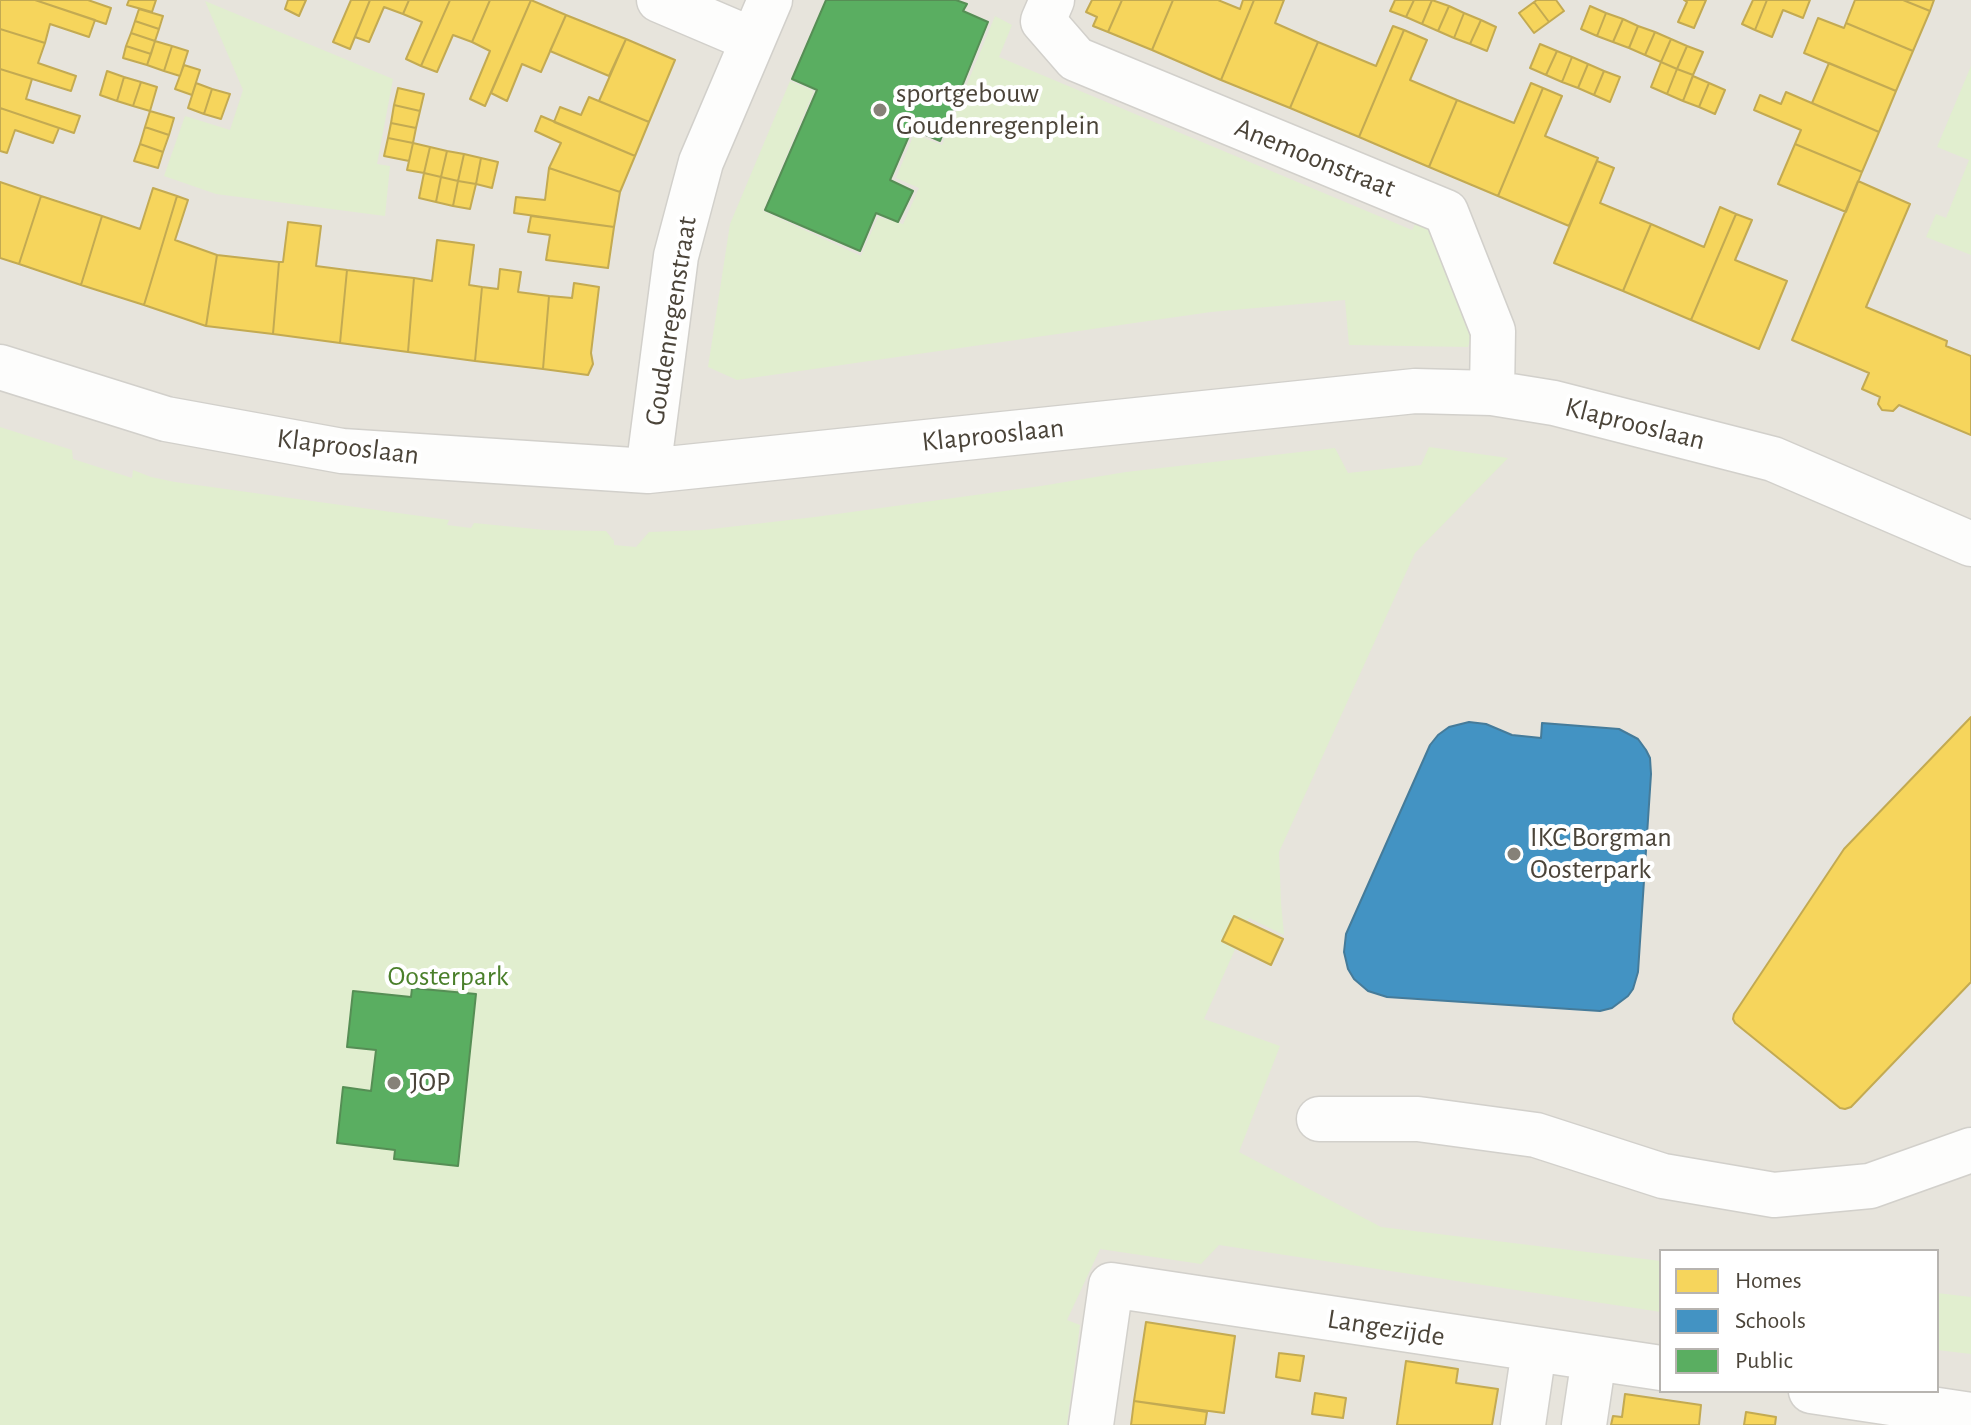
<!DOCTYPE html>
<html>
<head>
<meta charset="utf-8">
<style>
  body { margin:0 }
  #map { position:relative; width:1971px; height:1425px; overflow:hidden; background:#f4f2ee; font-family:"Alegreya Sans",sans-serif }
  canvas { display:block }
  .legend { position:absolute; left:1659px; top:1249px; width:280px; height:144px; box-sizing:border-box; background:#fff; border:2px solid #b7b4b0; margin:0; padding:10px 14px; list-style:none; font-size:24px; color:#4b4439 }
  .legend li { display:flex; align-items:center; gap:16px; height:40px }
  .legend b { width:40px; border:2px solid #b7b4b0 }
</style>
</head>
<body>
<div id="map">
<canvas width="1971" height="1425"></canvas>
<ul class="legend">
<li><b style="height:22px;background:#f6d55c"></b>Homes</li>
<li><b style="height:22px;background:#4393c3"></b>Schools</li>
<li><b style="height:22px;background:#5aae61"></b>Public</li>
</ul>
</div>
<script>
const c = document.querySelector('canvas').getContext('2d');
c.lineJoin = 'round';
function fill(path, color) { c.fillStyle = color; c.fill(path, 'evenodd'); }
const toPath = rows => new Path2D(rows.map(r => 'M' + r).join(''));
function trace(path, color, width, dash) { c.strokeStyle = color; c.lineWidth = width; c.lineCap = dash ? 'butt' : 'round'; c.setLineDash(dash || []); c.stroke(path); }
function label(font, color, halo, rows, align = 'center') {
  c.font = font + ' "Alegreya Sans",sans-serif'; c.lineWidth = 8; c.setLineDash([]); c.textBaseline = 'middle'; c.strokeStyle = halo; c.fillStyle = color; for (const [text, x, y, turn = 0] of rows) {
    c.save(); c.translate(x, y); c.rotate((+turn || 0) * Math.PI / 180); c.textAlign = isNaN(turn) ? turn : align; if (halo) c.strokeText(text, 0, 0); c.fillText(text, 0, 0); c.restore();
  }
}
const residential = toPath([
  [0,0,1971,0,1971,1425,0,1425],
  [1661,1251,1937,1251,1937,1391,1661,1391]
]);
const green = toPath([
  [205,1,393,79,377,164,390,166,385,216,216,194,164,176,185,116,230,130,243,90],
  [995,16,1012,25,999,57,1412,230,1420,215,1439,232,1475,325,1468,347,1349,345,1345,300,1211,312,737,380,708,367,730,224,790,81,814,91,763,211,861,256,878,217,903,224,919,188,896,178,914,134,942,145],
  [1971,66,1971,255,1926,237,1936,214,1946,218,1969,160,1937,147],
  [0,427,72,450,73,459,132,478,133,470,151,477,175,482,449,520,447,525,471,528,474,523,545,530,606,531,614,541,614,545,636,547,649,532,703,530,815,517,1041,486,1126,472,1335,448,1348,473,1421,465,1429,447,1508,458,1415,553,1279,852,1281,903,1284,935,1249,918,1204,1019,1280,1046,1239,1152,1381,1227,1661,1261,1661,1312,1219,1245,1201,1264,1100,1249,1067,1320,1080,1325,1067,1425,0,1425],
  [1937,1293,1971,1297,1971,1354,1937,1350]
]);
const homes = toPath([
  [0,0,35,0,95,20,89,37,50,24,45,43,0,29,0,0],
  [35,0,88,0,111,8,106,24,35,0],
  [129,0,156,0,152,12,127,5,129,0],
  [288,0,306,0,299,16,285,9,288,0],
  [351,0,370,0,350,49,333,42,351,0],
  [370,0,409,0,403,14,384,7,369,42,355,37,370,0],
  [409,0,450,0,421,66,406,59,422,22,403,14,409,0],
  [450,0,490,0,472,42,453,35,437,72,421,66,450,0],
  [490,0,531,0,485,106,470,99,490,51,472,42,490,0],
  [531,0,566,15,541,72,522,64,507,101,491,93,531,0],
  [1092,0,1122,0,1108,32,1093,26,1097,17,1086,12,1092,0],
  [1122,0,1173,0,1152,50,1108,32,1122,0],
  [1173,0,1218,0,1240,9,1243,0,1254,0,1221,80,1152,50,1173,0],
  [1254,0,1284,0,1275,23,1318,42,1290,108,1221,80,1254,0],
  [1395,0,1414,0,1406,17,1390,11,1395,0],
  [1414,0,1432,0,1422,24,1406,17,1414,0],
  [1432,0,1449,6,1438,31,1422,24,1432,0],
  [1537,0,1556,0,1564,11,1549,22,1534,2,1537,0],
  [1684,0,1706,0,1694,28,1678,22,1687,2,1684,0],
  [1753,0,1767,0,1755,30,1742,24,1753,0],
  [1767,0,1810,0,1803,18,1783,10,1772,37,1755,30,1767,0],
  [1855,0,1903,0,1930,11,1913,51,1846,23,1855,0],
  [1903,0,1934,0,1930,11,1903,0],
  [1534,2,1549,22,1534,33,1519,13,1534,2],
  [1449,6,1464,13,1454,38,1438,31,1449,6],
  [1590,6,1606,13,1597,36,1581,29,1590,6],
  [139,9,163,16,159,29,135,21,139,9],
  [1464,13,1481,20,1470,44,1454,38,1464,13],
  [1606,13,1623,19,1613,42,1597,36,1606,13],
  [566,15,626,39,609,76,550,51,566,15],
  [1818,18,1844,28,1846,23,1913,51,1896,91,1804,53,1818,18],
  [1623,19,1638,26,1629,48,1613,42,1623,19],
  [1481,20,1496,27,1487,51,1470,44,1481,20],
  [135,21,159,29,155,41,131,33,135,21],
  [1393,26,1404,30,1359,137,1290,108,1318,42,1376,66,1393,26],
  [1638,26,1655,32,1645,55,1629,48,1638,26],
  [0,29,45,43,38,63,76,76,71,91,0,69,0,29],
  [1404,30,1427,40,1410,80,1457,100,1429,167,1359,137,1404,30],
  [1655,32,1671,39,1661,62,1645,55,1655,32],
  [131,33,155,41,151,54,126,46,131,33],
  [626,39,675,60,649,122,599,101,626,39],
  [1671,39,1687,46,1677,69,1661,62,1671,39],
  [155,41,172,46,164,71,147,65,155,41],
  [1540,44,1557,51,1546,75,1530,68,1540,44],
  [126,46,151,54,147,65,123,58,126,46],
  [172,46,188,51,180,76,164,71,172,46],
  [1687,46,1703,52,1693,75,1677,69,1687,46],
  [1557,51,1572,57,1562,82,1546,75,1557,51],
  [1572,57,1588,64,1578,88,1562,82,1572,57],
  [1661,62,1677,69,1667,94,1651,87,1661,62],
  [1829,63,1896,91,1879,132,1812,103,1829,63],
  [1588,64,1604,71,1594,95,1578,88,1588,64],
  [184,65,200,70,192,95,175,89,184,65],
  [0,69,32,79,26,99,80,116,74,133,0,108,0,69],
  [1677,69,1693,75,1683,101,1667,94,1677,69],
  [107,71,124,77,117,101,100,95,107,71],
  [1604,71,1620,77,1610,102,1594,95,1604,71],
  [1693,76,1709,83,1699,107,1683,101,1693,76],
  [124,77,141,82,133,106,117,101,124,77],
  [141,82,157,87,150,111,133,106,141,82],
  [196,83,212,89,204,114,188,108,196,83],
  [1531,83,1543,88,1498,196,1429,167,1457,100,1514,123,1531,83],
  [1709,83,1725,90,1715,114,1699,107,1709,83],
  [398,88,424,94,420,111,394,105,398,88],
  [1543,88,1562,96,1545,136,1598,158,1569,226,1498,196,1543,88],
  [212,89,230,94,221,119,204,114,212,89],
  [1786,92,1879,132,1862,172,1795,144,1801,130,1754,110,1760,95,1781,104,1786,92],
  [589,97,649,122,635,156,554,122,560,107,581,115,589,97],
  [394,105,420,111,416,128,391,123,394,105],
  [0,108,59,128,53,143,15,130,7,153,0,151,0,108],
  [150,111,174,118,169,135,145,127,150,111],
  [541,116,635,156,620,192,549,168,561,143,535,131,541,116],
  [391,123,416,128,413,143,388,138,391,123],
  [145,127,169,135,163,152,140,144,145,127],
  [388,138,413,143,409,161,384,156,388,138],
  [413,143,430,147,424,173,407,170,413,143],
  [140,144,163,152,158,168,134,161,140,144],
  [1795,144,1862,172,1846,212,1778,184,1795,144],
  [430,147,447,151,441,177,424,173,430,147],
  [447,151,464,154,458,181,441,177,447,151],
  [464,154,481,158,476,184,458,181,464,154],
  [481,158,498,162,492,188,476,184,481,158],
  [1597,161,1614,168,1600,203,1651,224,1623,291,1554,263,1597,161],
  [549,168,620,192,614,227,514,213,516,197,545,200,549,168],
  [424,173,441,177,436,202,419,198,424,173],
  [441,177,458,181,453,206,436,202,441,177],
  [458,181,476,184,470,209,453,206,458,181],
  [1858,181,1910,204,1866,307,1947,341,1946,346,1971,356,1971,435,1899,405,1893,411,1882,410,1878,404,1880,397,1862,389,1869,373,1792,340,1858,181],
  [0,182,41,196,19,264,0,258,0,182],
  [153,188,177,196,144,305,81,285,102,216,140,229,153,188],
  [41,196,102,216,81,285,19,264,41,196],
  [177,196,188,200,175,240,217,255,206,326,144,305,177,196],
  [1720,207,1736,214,1691,320,1623,291,1651,224,1704,247,1720,207],
  [1736,214,1752,220,1735,260,1787,281,1759,349,1691,320,1736,214],
  [531,216,614,227,608,268,546,260,550,235,528,232,531,216],
  [288,222,321,226,316,266,347,270,340,343,273,334,279,262,283,262,288,222],
  [437,240,474,245,469,285,482,287,475,361,408,352,414,278,432,281,437,240],
  [217,255,279,262,273,334,206,326,217,255],
  [500,269,521,272,518,292,549,296,543,369,475,361,482,287,498,289,500,269],
  [347,270,414,278,408,352,340,343,347,270],
  [574,283,599,287,591,353,593,364,588,375,543,369,549,296,572,298,574,283],
  [1971,717,1971,982,1851,1107,1845,1109,1840,1108,1735,1023,1733,1019,1734,1014,1844,849,1971,717],
  [1234,916,1283,939,1271,965,1222,941,1234,916],
  [1146,1322,1235,1336,1224,1413,1134,1401,1146,1322],
  [1279,1353,1304,1356,1300,1381,1276,1377,1279,1353],
  [1406,1361,1458,1369,1456,1383,1498,1389,1492,1425,1397,1425,1406,1361],
  [1315,1393,1346,1398,1343,1418,1312,1414,1315,1393],
  [1625,1394,1701,1405,1699,1425,1611,1425,1613,1416,1622,1417,1625,1394],
  [1134,1401,1207,1412,1205,1425,1131,1425,1134,1401],
  [1746,1412,1776,1417,1775,1425,1744,1425,1746,1412]
]);
const schools = toPath([
  [1469,722,1486,724,1512,735,1541,738,1542,723,1619,729,1638,739,1646,750,1650,758,1651,774,1638,972,1633,989,1628,996,1612,1008,1600,1011,1387,997,1368,991,1354,979,1348,969,1344,952,1346,934,1430,745,1438,735,1449,727,1469,722]
]);
const public = toPath([
  [826,0,956,0,967,4,963,11,988,22,940,141,912,129,890,180,913,191,898,222,876,213,860,251,765,210,817,90,792,79,826,0],
  [412,988,476,994,458,1166,394,1159,395,1150,337,1143,343,1087,371,1091,376,1050,347,1047,353,991,411,997,412,988]
]);
const minor = toPath([
  [659,0,753,40],
  [1052,0,1043,21,1076,59,1446,212,1493,331,1492,393],
  [0,367,166,419,342,451,648,471,1415,391,1492,393,1554,403,1773,459,1971,544],
  [648,471,676,256,701,162,770,0],
  [1319,1119,1418,1119,1536,1135,1663,1176,1774,1195,1870,1186,1971,1150],
  [1811,1391,1971,1415],
  [1091,1425,1111,1285,1661,1368],
  [1523,1425,1534,1350],
  [1584,1425,1594,1358]
]);
const markers = [
  [880,110,8,"#868178"],
  [1514,854,8,"#868178"],
  [394,1083,8,"#868178"]
];
const poiNames = [
  ["sportgebouw",896,94],
  ["Goudenregenplein",896,126],
  ["IKC Borgman",1530,838],
  ["Oosterpark",1530,870],
  ["JOP",410,1083]
];
const streetNames = [
  ["Anemoonstraat",1315,158,22],
  ["Goudenregenstraat",671,321,-81],
  ["Klaprooslaan",1635,424,14],
  ["Klaprooslaan",993,435,-6],
  ["Klaprooslaan",348,447,7],
  ["Langezijde",1386,1328,9]
];
const parkNames = [
  ["Oosterpark",448,977]
];
fill(residential, '#e7e4dc');
fill(green, '#e1eecf');
fill(homes, '#f6d55c');
trace(homes, '#c3aa52', 2);
fill(schools, '#4393c3');
trace(schools, '#457b9a', 2);
fill(public, '#5aae61');
trace(public, '#568e55', 2);
trace(minor, '#d2d0cb', 47);
trace(minor, '#fdfdfc', 44);
for (const [x, y, r, color] of markers) { const dot = new Path2D(); dot.arc(x, y, r, 0, 2 * Math.PI); c.fillStyle = color; c.fill(dot); trace(dot, '#fff', 3); }
label('28px', '#4b4439', '#fff', poiNames, 'left');
label('28px', '#4b4439', '#fff', streetNames);
label('28px', '#4a7f2a', '#fff', parkNames);
</script>
</body>
</html>
